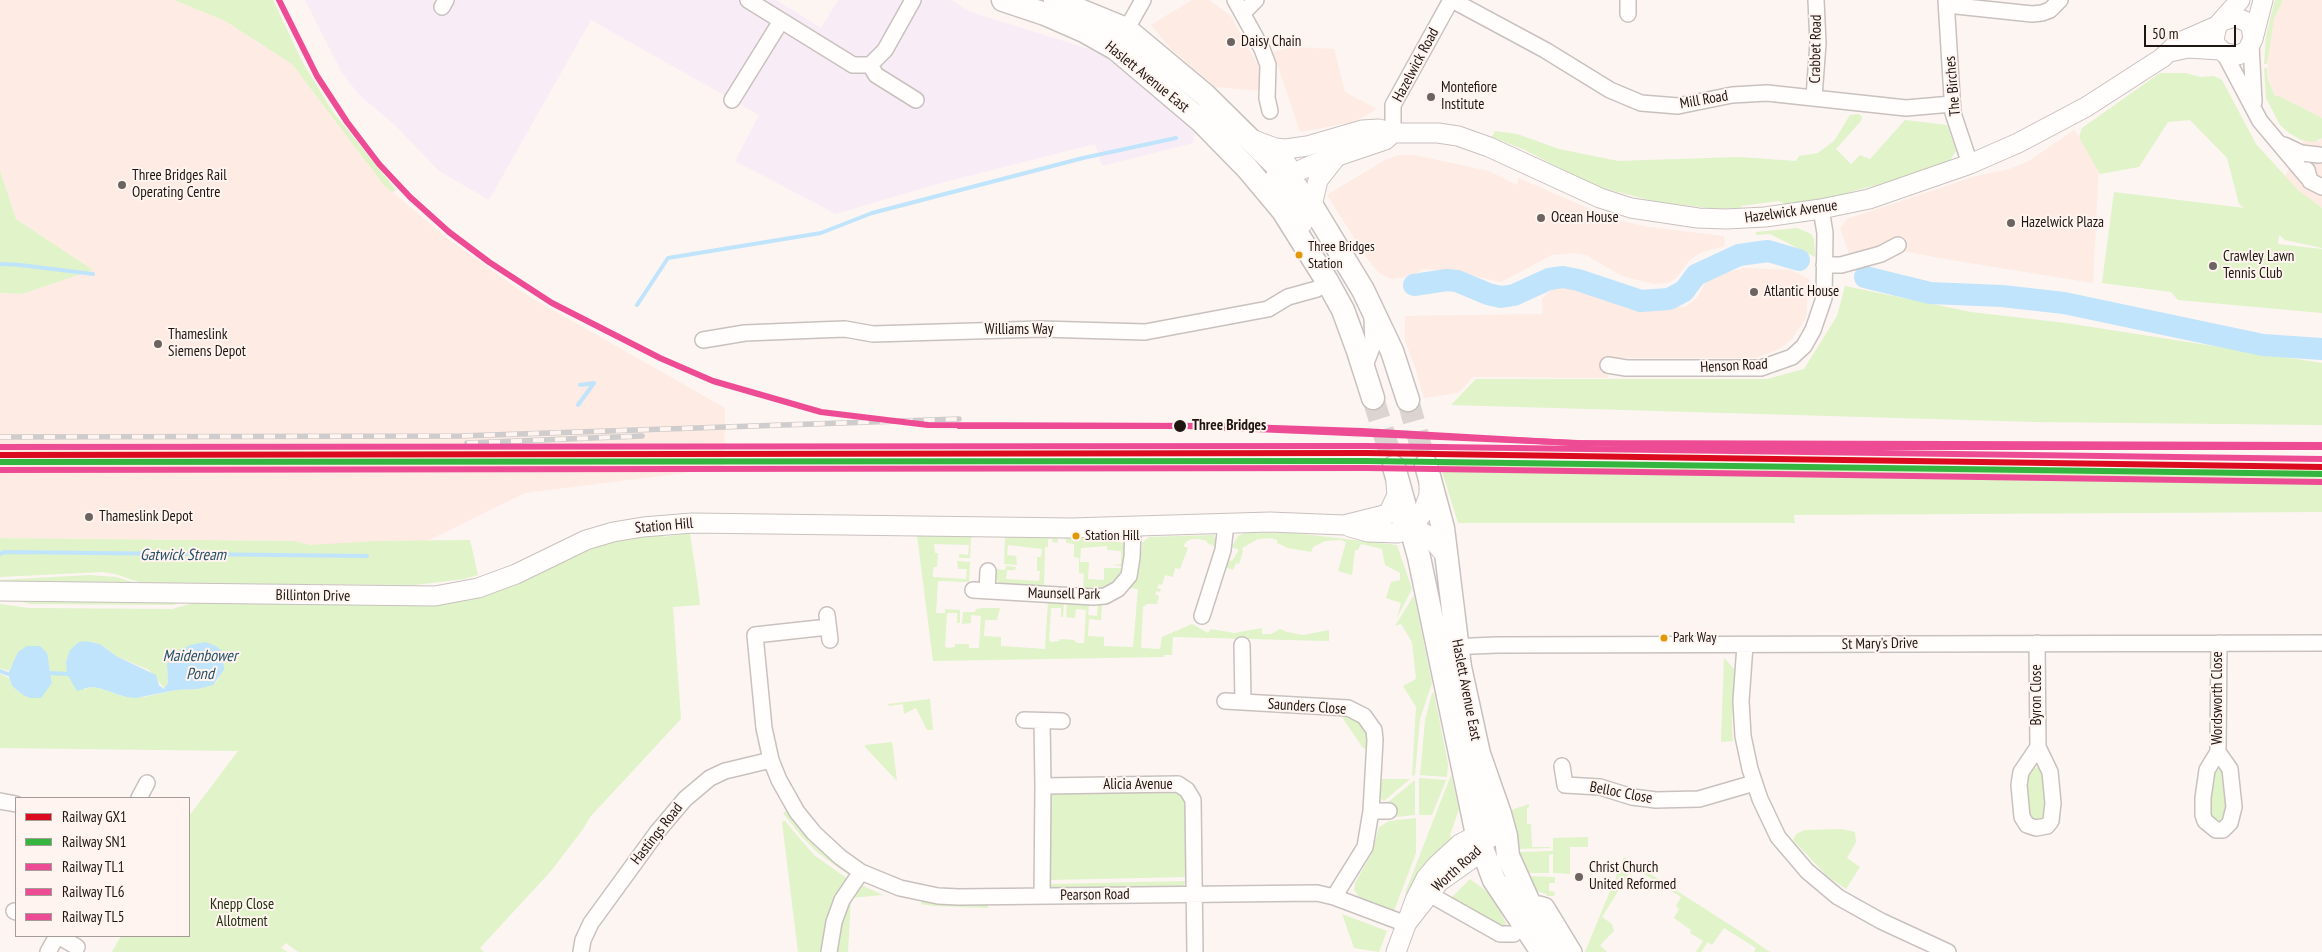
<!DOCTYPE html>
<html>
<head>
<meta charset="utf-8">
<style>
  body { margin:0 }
  #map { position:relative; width:2322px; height:952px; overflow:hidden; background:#fcf5f2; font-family:"PT Sans Narrow",sans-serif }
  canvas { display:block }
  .legend { position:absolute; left:15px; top:797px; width:175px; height:140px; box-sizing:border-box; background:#fff4ef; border:1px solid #a59b97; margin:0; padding:6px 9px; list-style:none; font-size:15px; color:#1f1612 }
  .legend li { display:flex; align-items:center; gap:10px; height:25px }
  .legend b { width:25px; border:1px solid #a59b97 }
  .scale { position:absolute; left:2144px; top:25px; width:92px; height:22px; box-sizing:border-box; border:2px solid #1f1612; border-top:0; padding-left:6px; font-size:15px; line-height:18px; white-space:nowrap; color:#1f1612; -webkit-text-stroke:4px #fff4ef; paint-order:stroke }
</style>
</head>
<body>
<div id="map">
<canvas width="2322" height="952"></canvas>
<ul class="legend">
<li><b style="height:6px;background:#dc0a1e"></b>Railway GX1</li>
<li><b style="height:6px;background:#33b540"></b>Railway SN1</li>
<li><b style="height:6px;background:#ee4b95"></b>Railway TL1</li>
<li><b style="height:6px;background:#ee4b95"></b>Railway TL6</li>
<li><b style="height:6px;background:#ee4b95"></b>Railway TL5</li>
</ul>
<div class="scale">50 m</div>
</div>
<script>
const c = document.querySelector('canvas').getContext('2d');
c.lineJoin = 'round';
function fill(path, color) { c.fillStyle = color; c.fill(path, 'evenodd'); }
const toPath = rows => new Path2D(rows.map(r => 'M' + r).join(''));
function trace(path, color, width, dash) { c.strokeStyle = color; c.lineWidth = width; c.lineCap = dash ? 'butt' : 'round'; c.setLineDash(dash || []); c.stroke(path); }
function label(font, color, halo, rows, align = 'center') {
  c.font = font + ' "PT Sans Narrow",sans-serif'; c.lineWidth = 4; c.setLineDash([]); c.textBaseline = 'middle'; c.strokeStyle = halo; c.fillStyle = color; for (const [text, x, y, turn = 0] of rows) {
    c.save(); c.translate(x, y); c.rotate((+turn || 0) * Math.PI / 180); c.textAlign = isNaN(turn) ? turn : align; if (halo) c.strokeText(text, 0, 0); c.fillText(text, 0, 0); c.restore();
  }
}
const built = toPath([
  [0,0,174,0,225,21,292,64,383,184,452,242,530,297,725,408,724,468,525,493,427,541,311,545,294,541,0,538,0,293,22,294,93,270,16,219,0,170],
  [1192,0,1209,0,1230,15,1260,69,1259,91,1215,87,1170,48,1151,25],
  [2283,0,2322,0,2322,118,2281,97,2276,97,2269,81,2267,59,2269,43,2274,19],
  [1292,47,1334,49,1345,92,1377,109,1354,122,1300,132,1273,52],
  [2074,130,2099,164,2093,283,1939,258,1904,251,1898,245,1861,254,1849,253,1840,228,1847,219,1973,177,2009,169,2029,161],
  [2322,138,2322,208,2303,195,2285,176,2304,140,2319,141],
  [1400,155,1414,155,1489,171,1517,185,1519,178,1610,218,1648,227,1724,236,1725,246,1702,252,1690,260,1676,278,1668,283,1655,284,1622,276,1586,255,1573,253,1552,255,1501,282,1455,272,1423,269,1412,276,1391,279,1379,273,1366,257,1327,195,1385,160],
  [1745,268,1791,270,1809,279,1806,318,1791,340,1779,349,1756,358,1610,358,1608,378,1473,377,1458,393,1424,398,1416,370,1405,341,1405,316,1543,314,1542,299,1554,287,1574,284,1613,296,1615,302,1647,307,1685,307,1697,298,1708,278,1714,275]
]);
const industrial = toPath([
  [305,0,776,0,821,28,838,0,951,0,971,12,1105,54,1195,131,1193,143,1102,166,1095,144,937,184,836,214,735,161,759,115,591,20,489,200,439,171,394,124,359,95,341,71]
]);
const green = toPath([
  [174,0,273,0,303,63,333,112,396,190,392,192,383,184,292,64,225,21],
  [2275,0,2283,0,2274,19,2267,64,2264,64,2266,36],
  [2264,68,2267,68,2268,79,2275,96,2281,97,2322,118,2322,138,2314,142,2301,140,2289,133,2280,125,2266,98],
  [2160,73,2185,73,2201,77,2214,76,2222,80,2256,144,2298,190,2322,208,2322,248,2285,240,2279,235,2278,244,2322,249,2322,313,2178,300,2171,292,2102,283,2114,192,2244,208,2239,204,2227,158,2190,120,2168,122,2139,167,2100,174,2079,137,2082,128],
  [1859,114,1862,117,1861,121,1836,149,1851,164,1860,155,1870,159,1905,120,1947,125,1956,151,1949,162,1898,179,1813,202,1788,205,1778,201,1741,206,1741,209,1709,208,1653,201,1591,185,1525,150,1492,137,1495,131,1517,134,1559,149,1618,161,1739,157,1796,161,1799,156,1818,153,1834,141,1850,115],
  [0,170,16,219,93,270,22,294,0,293],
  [1797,228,1811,234,1814,239,1815,257,1770,234,1756,235,1756,232],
  [1845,286,1971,312,2066,323,2322,363,2322,425,2036,422,1451,405,1476,379,1767,379,1804,369,1837,316],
  [1439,462,2322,470,2322,512,1794,515,1795,523,1458,523],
  [662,533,664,537,690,533,698,587,700,605,673,607,681,719,590,817,583,829,551,871,480,948,484,952,298,952,286,943,281,948,288,952,112,952,121,936,189,936,189,816,238,751,0,748,0,674,9,678,12,686,23,695,52,683,50,668,13,663,9,671,0,668,0,604,29,608,172,609,197,602,377,605,429,604,545,569,604,544],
  [86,641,100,644,116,656,149,670,165,689,168,683,167,664,224,670,217,681,209,686,198,689,176,690,144,697,126,697,99,688,90,687,84,690],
  [1245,533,1294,533,1397,545,1412,589,1397,618,1401,603,1386,598,1391,582,1400,580,1400,573,1385,565,1382,549,1361,544,1358,550,1355,550,1352,575,1338,571,1346,542,1341,540,1325,541,1313,547,1311,552,1288,548,1277,543,1277,540,1271,538,1258,539,1242,548,1243,551,1239,564,1236,563,1233,570,1225,567,1227,560,1232,561,1239,550,1232,547,1235,541,1238,536],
  [917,535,975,536,971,538,970,558,959,558,959,554,968,555,969,545,934,544,935,553,938,553,937,567,934,567,933,571,933,577,966,579,967,569,958,569,957,561,970,562,969,582,938,581,936,613,945,613,945,609,960,610,960,623,957,623,957,613,947,613,945,646,947,648,955,647,955,644,969,644,969,648,979,648,981,616,971,615,971,623,962,624,963,612,975,612,976,609,984,608,1000,608,997,620,985,620,984,636,1001,637,1001,646,1045,649,1048,602,1064,603,1063,617,1061,617,1061,608,1051,608,1049,640,1051,642,1059,641,1060,639,1074,640,1077,643,1084,643,1086,610,1076,609,1075,618,1066,617,1067,603,1089,605,1088,615,1097,616,1098,604,1102,604,1101,620,1089,619,1088,636,1104,637,1104,646,1133,647,1138,589,1129,588,1139,570,1142,543,1149,537,1214,535,1217,547,1207,543,1207,541,1198,539,1191,539,1186,542,1183,546,1188,548,1180,569,1175,568,1173,577,1165,575,1162,585,1159,584,1157,588,1161,589,1160,592,1157,591,1155,594,1159,596,1157,604,1147,604,1143,607,1141,648,1160,649,1162,637,1192,624,1208,633,1211,629,1234,633,1262,628,1262,634,1271,634,1280,629,1287,632,1303,635,1329,630,1329,641,1173,637,1172,655,1164,655,1164,657,933,661],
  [1005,537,1074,538,1121,542,1125,544,1123,566,1112,565,1121,564,1121,551,1107,550,1107,546,1081,548,1080,562,1089,562,1088,579,1104,580,1104,568,1123,568,1116,580,1108,585,1099,589,1083,589,1084,574,1079,573,1079,558,1074,557,1074,544,1066,543,1066,539,1058,538,1057,543,1052,542,1052,539,1048,539,1048,547,1045,547,1044,586,1004,584,998,582,996,575,997,569,1005,570,1006,566,1016,567,1015,570,1007,570,1006,579,1039,581,1040,571,1037,571,1037,557,1041,557,1042,549,1008,545,1007,555,1016,556,1017,565,1004,564],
  [0,538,294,541,311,545,375,541,470,540,478,575,464,579,415,585,142,583,115,574,102,572,0,577],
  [89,575,116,577,143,585,406,589,461,583,462,586,414,592,0,586,0,580],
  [1414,595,1432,683,1420,719,1415,775,1412,776,1416,707,1403,686,1416,679,1412,642,1401,624,1395,626],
  [0,596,189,599,173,605,30,604],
  [1724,658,1734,669,1732,728,1733,741,1721,742],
  [1432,693,1434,693,1448,764,1447,777,1420,775,1425,720],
  [930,699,933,730,927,730,916,708,904,714,903,704,889,706,888,704],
  [1343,713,1359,721,1364,727,1368,740,1368,749,1363,748,1342,717],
  [892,742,894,757,897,781,865,747,865,745],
  [2035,767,2043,769,2048,813,2041,823,2028,819,2025,779,2031,768],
  [2214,770,2221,770,2225,772,2228,816,2221,823,2215,823,2211,819,2208,804],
  [1451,775,1459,809,1450,835,1453,841,1409,895,1405,893],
  [1419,778,1446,780,1432,815,1419,815],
  [1382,779,1410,779,1384,801,1380,798,1378,789,1379,783,1382,782],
  [1415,780,1415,815,1396,817,1395,805,1387,803],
  [1178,790,1187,800,1187,877,1048,880,1050,797,1054,793],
  [1529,804,1529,807,1527,808,1527,824,1531,824,1532,847,1550,847,1550,848,1517,849,1508,811],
  [788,809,850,871,850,876,818,853,801,836,783,813],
  [1416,818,1416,853,1394,911,1361,900,1354,890,1355,883,1372,853,1379,827,1389,821],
  [785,821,814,855,848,879,823,952,798,952,782,822],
  [1841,829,1855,832,1856,842,1847,858,1860,867,1846,889,1827,876,1793,840,1796,834,1805,830],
  [1588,837,1588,847,1570,847,1570,874,1553,873,1553,854,1549,855,1549,873,1526,873,1518,852,1553,851,1553,838],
  [1624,857,1738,930,1770,952,1754,952,1756,948,1724,928,1712,945,1708,942,1701,952,1696,952,1703,941,1690,933,1691,930,1674,918,1679,909,1676,906,1681,897,1633,867,1602,917,1612,924,1614,931,1600,945,1607,952,1585,952],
  [1528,876,1555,877,1555,883,1549,883,1549,891,1555,892,1554,896,1547,896,1546,894,1536,891],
  [1470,879,1493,896,1509,930,1506,930,1449,900],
  [1187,881,1182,887,1178,888,1053,889,1049,884],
  [859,884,883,895,851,898,848,952,834,952,846,906],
  [922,899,988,903,988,908,933,906,921,904],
  [1342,914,1387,931,1379,952,1354,948]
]);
const water = toPath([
  [86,641,100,644,116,656,156,675,159,685,164,689,168,683,167,664,177,652,190,645,205,642,216,646,223,652,224,670,213,685,198,689,176,690,136,698,126,697,99,688,90,687,77,691,67,674,66,662,70,650,79,642],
  [27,646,40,646,47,653,52,683,41,698,30,698,23,695,12,686,8,674,18,652]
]);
const stream = toPath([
  [0,264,20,265,93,274],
  [637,305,668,258,821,233,872,213,1083,158,1176,138],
  [580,385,594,383],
  [578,405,594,383],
  [0,554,4,552,367,556],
  [0,671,8,674],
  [50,673,67,674]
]);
const river = toPath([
  [1865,277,1930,293,2002,296,2064,303,2263,345,2322,349],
  [1414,285,1447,280,1457,281,1488,294,1501,297,1514,295,1549,279,1563,277,1578,280,1641,301,1669,299,1684,291,1696,275,1739,255,1768,251,1799,260]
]);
const primaryTunnel = toPath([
  [1373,398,1394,467],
  [1408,400,1426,465]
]);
const minor = toPath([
  [748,0,853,65,870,65,876,75,916,100],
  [1235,0,1262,49,1268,65,1267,98,1270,111],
  [1452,0,1545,50,1610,90,1641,103,1678,106,1732,95,1767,93,1906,108,1952,104],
  [1628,0,1628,14],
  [1946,0,1953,113,1970,164],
  [1947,5,2032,14,2042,13,2050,10,2060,0],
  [442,7,446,0],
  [1243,13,1256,0],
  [1122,37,1143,0],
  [2251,45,2254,102],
  [2224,53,2260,121,2308,178],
  [870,65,885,50,913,0],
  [1814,97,1818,43,1816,0],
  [732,100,781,21],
  [1393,133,1393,105,1451,0],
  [2284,145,2301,153,2319,155],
  [2307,170,2310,181,2322,187],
  [1824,265,1841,265,1881,254,1898,245],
  [703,340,745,333,818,330,845,329,873,334,1041,329,1145,332,1268,309,1288,297,1317,289,1327,281],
  [1608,365,1626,368,1761,368,1792,357,1804,346,1813,330,1824,298,1825,233,1821,209],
  [1364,368,1373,345,1372,319],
  [973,590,1093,597,1105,596,1118,589,1129,576,1132,557,1133,527],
  [987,591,988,571],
  [827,615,830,640],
  [1202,616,1223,550,1226,524],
  [828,627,755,635,764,728,771,760,779,780,797,812,814,833,840,857,861,872,900,888,938,896,959,897,1317,893,1334,897,1406,924],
  [2037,643,2038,747,2050,772,2053,803,2051,821,2047,826,2036,828,2027,825,2022,817,2019,785,2021,772,2038,747],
  [1242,645,1243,702],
  [1745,645,1741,701,1743,736,1750,769,1760,799,1778,837,1807,871,1838,897,1881,921,1948,952],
  [1449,647,1497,645,2322,643],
  [1225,701,1348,708,1364,716,1374,730,1375,740,1371,811],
  [1024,720,1062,721],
  [1042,721,1043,786],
  [2218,752,2207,770,2203,798,2203,815,2205,821,2216,830,2223,830,2230,823,2234,807,2230,769,2218,752,2219,643],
  [1562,766,1565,785,1600,787,1632,797,1656,800,1699,799,1754,783],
  [139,798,147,783],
  [0,801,16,804],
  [1429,894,1500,934,1514,934],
  [1042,896,1043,786,1178,784,1187,790,1193,800,1195,952],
  [1334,897,1365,847,1371,811,1389,811],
  [1526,910,1539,904,1546,906,1574,952],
  [14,911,16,912],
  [58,936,77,947],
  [48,952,57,936],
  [581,952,583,940,591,923,658,831,685,799,710,778,725,771,771,760],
  [829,952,834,922,842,900,861,872]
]);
const tertiary = toPath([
  [2222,21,2235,17,2247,22,2251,27,2253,39,2247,51,2238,55,2224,53,2216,45,2214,39,2217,26,2240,0],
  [2253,39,2263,0],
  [2170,52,2188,48,2220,50],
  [1254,140,1275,148,1286,149,1307,146,1362,130,1379,129,1393,133,1438,133,1458,136,1489,147,1600,198,1631,208,1698,218,1726,219,1765,217,1821,209,1869,199,1970,164,2018,143,2086,107,2162,58,2178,43,2217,26],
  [1287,164,1281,169,1278,180,1303,223],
  [1274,179,1283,178,1314,164,1385,140,1393,133],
  [1312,206,1318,180,1337,156],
  [1402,521,1429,536,1448,558],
  [1350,527,1368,532,1398,533,1418,520,1423,512,1429,495,1429,481],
  [0,591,435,596,478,588,516,574,586,540,613,532,643,527,692,523,1071,528,1270,522,1344,525,1388,514,1397,495,1396,483],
  [1406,924,1439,882,1474,857,1489,837,1490,828,1478,774],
  [1396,952,1415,900,1426,878,1437,865,1460,844,1477,835,1490,838]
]);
const primary = toPath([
  [1003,0,1045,14,1084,31,1116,49,1201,121,1247,168,1283,211,1327,281,1343,310,1358,351,1373,398],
  [1055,0,1126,29,1205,95,1288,177,1312,206,1363,290,1392,351,1408,400],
  [1426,465,1443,528,1460,667,1479,754,1500,814,1506,836,1508,856,1531,907,1560,952],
  [1394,467,1419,557,1477,835,1494,880,1542,952]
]);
const rail = toPath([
  [0,437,461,436,959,419],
  [467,443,642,436]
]);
const rail1 = toPath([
  [0,455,1366,453,2322,467]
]);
const rail2 = toPath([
  [0,462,1366,461,2322,474]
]);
const rail3 = toPath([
  [0,447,1366,446,2322,459]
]);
const rail4 = toPath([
  [0,470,1366,468,2322,482]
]);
const rail5 = toPath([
  [279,0,317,76,347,122,379,164,410,197,449,232,489,262,552,303,660,358,713,381,821,412,928,425,1216,426,1362,431,1571,443,1775,447,2322,447]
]);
const rail6 = toPath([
  [959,426,1186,426,1578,443,2322,445]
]);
const markers = [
  [1231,42,5,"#6c6460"],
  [1431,97,5,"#6c6460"],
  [122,185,5,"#6c6460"],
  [1541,218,5,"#6c6460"],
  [2011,223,5,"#6c6460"],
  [1299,255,4.5,"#e19802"],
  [2213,266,5,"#6c6460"],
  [1754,292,5,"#6c6460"],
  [158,344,5,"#6c6460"],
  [1180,426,7,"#1f1612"],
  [89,517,5,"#6c6460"],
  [1076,536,4.5,"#e19802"],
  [1664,638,4.5,"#e19802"],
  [1579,877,5,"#6c6460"]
];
const busNames = [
  ["Three Bridges",1308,247],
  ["Station",1308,264],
  ["Station Hill",1085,536],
  ["Park Way",1673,638]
];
const poiNames = [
  ["Daisy Chain",1241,42],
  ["Montefiore",1441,88],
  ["Institute",1441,105],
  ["Three Bridges Rail",132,176],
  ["Operating Centre",132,193],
  ["Ocean House",1551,218],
  ["Hazelwick Plaza",2021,223],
  ["Crawley Lawn",2223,257],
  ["Tennis Club",2223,274],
  ["Atlantic House",1764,292],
  ["Thameslink",168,335],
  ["Siemens Depot",168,352],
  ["Thameslink Depot",99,517],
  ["Christ Church",1589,868],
  ["United Reformed",1589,885]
];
const streetNames = [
  ["Crabbet Road",1816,49,-89],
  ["Hazelwick Road",1416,65,-62],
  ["Haslett Avenue East",1147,77,39],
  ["The Birches",1953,86,-95],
  ["Mill Road",1704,100,-10],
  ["Hazelwick Avenue",1791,212,-8],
  ["Williams Way",1019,330],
  ["Henson Road",1734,366,-3],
  ["Station Hill",664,526,-5],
  ["Maunsell Park",1064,594,1],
  ["Billinton Drive",313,596,1],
  ["St Mary's Drive",1880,644,-1],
  ["Haslett Avenue East",1466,690,79],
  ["Byron Close",2037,695,-90],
  ["Wordsworth Close",2218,698,-90],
  ["Saunders Close",1307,707,4],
  ["Alicia Avenue",1138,785],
  ["Belloc Close",1621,793,11],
  ["Hastings Road",657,834,-52],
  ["Worth Road",1457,869,-42],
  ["Pearson Road",1095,895,-1]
];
const stopNames = [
  ["Three Bridges",1192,426]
];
const parkNames = [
  ["Knepp Close",242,905],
  ["Allotment",242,922]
];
const waterNames = [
  ["Gatwick Stream",183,555],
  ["Maidenbower",200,656],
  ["Pond",200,674]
];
fill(built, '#feebe3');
fill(industrial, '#f8edf7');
fill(green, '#e0f3c9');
fill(water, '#c0e4fb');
trace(stream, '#c0e4fb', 4);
trace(river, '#c0e4fb', 22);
trace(primaryTunnel, '#dbd4d0', 22, [22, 11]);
trace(minor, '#c9c1be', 18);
trace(tertiary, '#c9c1be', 21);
trace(primary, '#c9c1be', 25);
trace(minor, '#fffefd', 15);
trace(tertiary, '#fffefd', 19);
trace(primary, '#fffefd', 22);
trace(rail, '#cecccc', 5.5);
trace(rail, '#fff4ef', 4, [11]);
trace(rail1, '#dc0a1e', 6);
trace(rail2, '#33b540', 6);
trace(rail3, '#ee4b95', 6);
trace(rail4, '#ee4b95', 6);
trace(rail5, '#ee4b95', 6);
trace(rail6, '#ee4b95', 6);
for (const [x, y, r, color] of markers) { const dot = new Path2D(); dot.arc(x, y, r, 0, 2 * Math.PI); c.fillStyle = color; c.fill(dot); trace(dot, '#fff4ef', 2); }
label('14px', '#1f1612', '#fff4ef', busNames, 'left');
label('15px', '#1f1612', '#fff4ef', poiNames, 'left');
label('15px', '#1f1612', '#fff4ef', streetNames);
label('bold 15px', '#1f1612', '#fff4ef', stopNames, 'left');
label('15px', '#213310', '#fff4ef', parkNames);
label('italic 16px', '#275168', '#fff4ef', waterNames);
</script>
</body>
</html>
